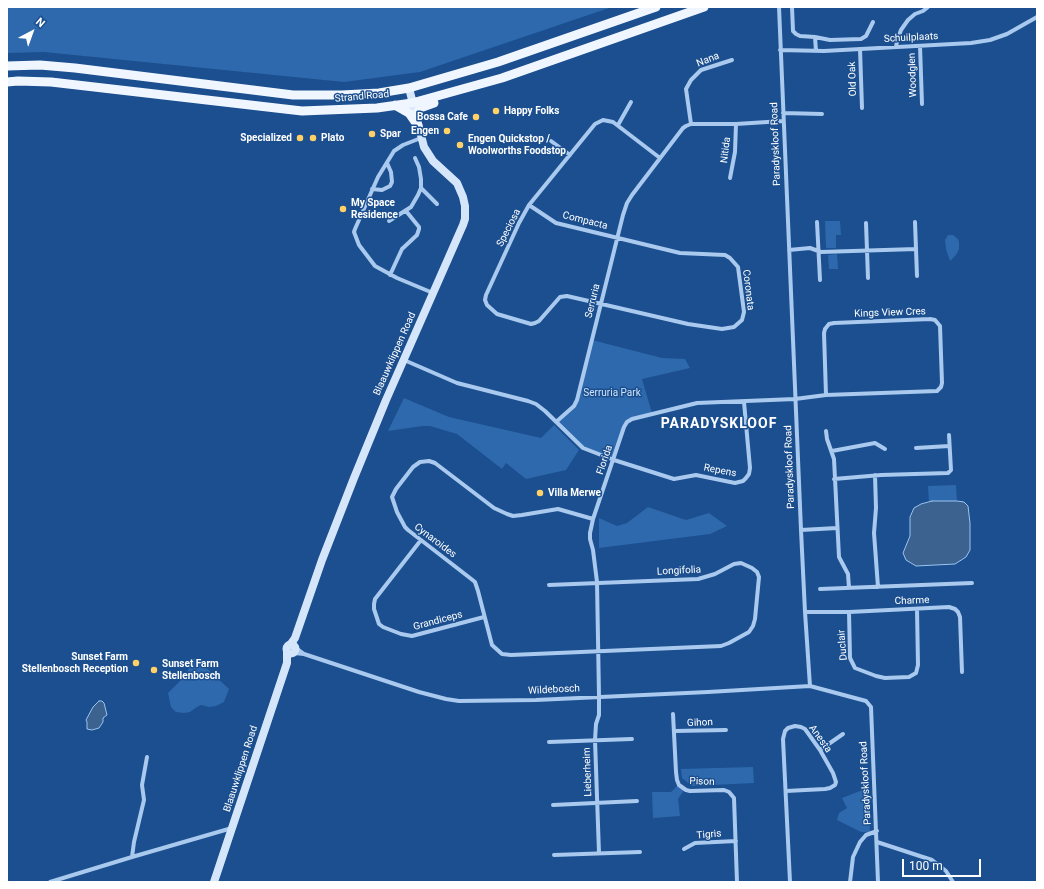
<!DOCTYPE html>
<html>
<head>
<meta charset="utf-8">
<style>
  body { margin:0 }
  #map { position:relative; width:1044px; height:889px; overflow:hidden; background:#1b4f8f; font-family:Roboto,sans-serif }
  canvas { display:block }
  .frame { position:absolute; inset:0; border:8px solid #fff; pointer-events:none }
  .north { position:absolute; left:12px; top:12px; width:40px; height:40px; -webkit-text-stroke:3px #1b4f8f; paint-order:stroke; rotate:41deg; font-size:11px; font-weight:700; line-height:16px; text-align:center; color:#fff }
  .north::after { content:''; display:block; margin:auto; width:14px; height:18px; background:#fff; clip-path:polygon(50% 0,100% 100%,50% 72%,0 100%) }
  .scale { position:absolute; left:902px; top:859px; width:79px; height:18px; box-sizing:border-box; border:2px solid #fff; border-top:0; padding-left:5px; font-size:12px; line-height:14px; white-space:nowrap; color:#fff; -webkit-text-stroke:3px #1b4f8f; paint-order:stroke }
</style>
</head>
<body>
<div id="map">
<canvas width="1044" height="889"></canvas>
<div class="frame"></div>
<div class="north">N</div>
<div class="scale">100 m</div>
</div>
<script>
const c = document.querySelector('canvas').getContext('2d');
c.lineJoin = 'round';
function fill(path, color) { c.fillStyle = color; c.fill(path, 'evenodd'); }
const toPath = rows => new Path2D(rows.map(r => 'M' + r).join(''));
function trace(path, color, width, dash) { c.strokeStyle = color; c.lineWidth = width; c.lineCap = dash ? 'butt' : 'round'; c.setLineDash(dash || []); c.stroke(path); }
function label(font, color, halo, rows, align = 'center') {
  c.font = font + ' Roboto,sans-serif'; c.lineWidth = 3; c.setLineDash([]); c.textBaseline = 'middle'; c.strokeStyle = halo; c.fillStyle = color; for (const [text, x, y, turn = 0] of rows) {
    c.save(); c.translate(x, y); c.rotate((+turn || 0) * Math.PI / 180); c.textAlign = isNaN(turn) ? turn : align; if (halo) c.strokeText(text, 0, 0); c.fillText(text, 0, 0); c.restore();
  }
}
const green = toPath([
  [7,7,612,7,420,72,344,82,44,52,7,53],
  [825,221,840,221,841,235,836,235,836,248,826,248],
  [948,235,953,235,958,239,959,242,959,249,956,255,950,261,946,249,945,240],
  [837,254,838,269,829,269,828,255],
  [592,340,662,358,685,359,690,368,642,379,652,413,627,422,614,460,583,448,556,422,574,406],
  [404,398,449,417,541,438,554,425,579,450,566,470,526,479,506,463,502,469,457,434,430,426,423,426,388,431],
  [956,485,957,501,929,502,928,486],
  [648,507,686,520,709,513,727,526,710,534,599,548,599,518,617,526,627,523],
  [196,658,229,689,224,702,216,706,209,707,201,705,197,707,190,712,184,713,176,712,171,707,168,693,186,675,193,659],
  [753,767,754,783,692,786,682,778,681,769],
  [679,784,685,789,678,799,680,816,653,818,652,792,671,792],
  [868,788,870,832,861,832,837,820,839,813,847,808,842,798]
]);
const water = toPath([
  [932,501,957,501,964,502,968,506,970,523,970,550,966,557,955,564,916,566,906,560,903,553,910,536,910,517,914,508,921,504,932,501],
  [99,701,102,701,104,703,107,715,103,718,103,722,99,728,92,730,87,729,87,722,86,720,93,707,99,701]
]);
const street = toPath([
  [779,7,801,530,805,612,810,686],
  [792,7,793,31,796,34,800,36,815,37,830,40,861,39,866,36,873,22],
  [815,37,816,51],
  [920,46,922,104],
  [896,47,897,41,901,30,908,20,915,14,923,11,928,7],
  [860,49,862,108],
  [780,50,824,51,971,43,990,40,1007,34,1037,17],
  [783,113,822,114],
  [691,124,686,89,691,80,701,70,732,60],
  [618,125,631,102],
  [421,138,403,145,394,151,378,177,355,229,354,232,359,245,375,266,397,278,433,293],
  [551,141,570,155],
  [730,178,735,152,736,124],
  [421,188,437,204],
  [372,189,382,190,390,186,392,182,391,172,387,163],
  [529,205,556,223,680,253,725,255,730,258,738,267,744,312,742,320,734,327,722,329,688,324,567,296,560,297,539,321,535,323,531,324,497,314,487,305,485,300,486,295,519,223,529,205,595,124,603,120,613,122,660,158],
  [389,221,411,207,418,195,421,188,421,179,419,167,415,158],
  [817,222,820,280],
  [915,222,917,276],
  [866,223,868,278],
  [789,250,810,248,821,252,916,249],
  [390,275,402,249,417,235,419,229,419,227,406,211],
  [930,319,935,320,940,326,942,383,941,387,937,391,826,395,824,333,825,329,829,324,834,323,930,319],
  [404,360,457,383,528,401,536,404,545,411,583,448,614,460,674,479,696,475,735,483,743,481,746,478,749,474,750,468,744,402],
  [556,422,574,406,577,400,623,215,627,203,632,195,683,128,686,126,691,124,736,124,783,121],
  [826,431,827,439,834,459,839,557,848,574,849,588],
  [916,448,949,446],
  [832,451,875,443,885,449],
  [875,475,876,508,874,533,878,587],
  [834,479,881,475,948,473,951,470,949,435],
  [801,530,837,528],
  [421,540,375,599,374,604,374,609,379,624,383,627,401,634,412,636,484,617],
  [549,585,698,579,715,574,734,564,741,563,752,568,757,572,759,577,755,619,753,626,749,632,729,643,721,646,511,655,502,654,492,645,478,591,475,582,470,578,408,530,405,527,397,512,392,497,396,489,413,467,420,462,429,461,435,463,494,508,507,514,513,516,522,515,558,509,593,519],
  [820,589,972,583],
  [805,612,849,612,949,607,955,609,958,612,960,617,962,672],
  [849,612,850,658,855,668,876,676,885,678,909,677,916,673,918,665,917,609],
  [296,648,304,654,419,692,446,699,459,701,536,700,708,692,810,686,866,701,871,707,878,882],
  [294,653,304,654],
  [673,714,676,772,677,780,679,785,686,790,690,791,724,790,729,792,734,798,737,882],
  [675,731,726,730],
  [549,742,632,739],
  [820,750,843,734],
  [786,791,825,789,830,788,835,785,836,782,833,773,820,750,805,729,801,727,795,726,788,728,785,731,783,739,790,882],
  [553,805,637,801],
  [877,842,932,860,946,871,953,882],
  [684,849,695,843,736,841],
  [599,853,595,740,596,724,599,715,599,696,597,582,593,550,590,539,590,533,593,519,624,427,627,422,632,419,697,403,795,399,826,395],
  [554,855,640,852],
  [132,857,134,842,144,800,142,785,147,757],
  [50,882,132,857,232,828],
  [850,882,853,857,860,842,866,835,877,831]
]);
const secondary = toPath([
  '286.5 649a4.5 4.5 0 1 1 9 0a4.5 4.5 0 1 1-9 0Z',
  [290,645,295,638,322,560,354,478,386,400,463,225,465,219,465,206,463,197,457,183,433,161,424,147,409,88],
  [214,882,287,663,287,652]
]);
const primary = toPath([
  [7,66,40,65,75,68,293,95,342,95,379,93,409,88,498,62,656,7],
  [7,82,18,81,51,82,302,111,377,108,412,103,502,78,704,7],
  [395,105,409,113,418,126],
  [416,118,418,111,420,108,434,103]
]);
const markers = [
  [496,111,4,"#ffd166"],
  [476,117,4,"#ffd166"],
  [447,131,4,"#ffd166"],
  [372,134,4,"#ffd166"],
  [300,138,4,"#ffd166"],
  [313,138,4,"#ffd166"],
  [460,145,4,"#ffd166"],
  [343,209,4,"#ffd166"],
  [540,493,4,"#ffd166"],
  [136,663,4,"#ffd166"],
  [154,670,4,"#ffd166"]
];
const streetNames = [
  ["Schuilplaats",911,38,-3],
  ["Nana",708,60,-22],
  ["Woodglen",913,75,-92],
  ["Old Oak",853,79,-92],
  ["Strand Road",362,97,-5],
  ["Paradyskloof Road",776,144,-92],
  ["Nitida",726,150,-83],
  ["Compacta",585,221,14],
  ["Speciosa",509,228,-63],
  ["Coronata",748,290,83],
  ["Serruria",593,301,-76],
  ["Kings View Cres",890,313,-2],
  ["Blaauwklippen Road",395,354,-66],
  ["Florida",605,460,-71],
  ["Paradyskloof Road",790,467,-92],
  ["Repens",720,471,11],
  ["Cynaroides",435,541,37],
  ["Longifolia",679,571,-3],
  ["Charme",912,601,-2],
  ["Grandiceps",438,621,-15],
  ["Duclair",843,645,-95],
  ["Wildebosch",554,690,-3],
  ["Gihon",700,723,-2],
  ["Anesta",820,739,54],
  ["Blaauwklippen Road",241,769,-72],
  ["Lieberheim",588,772,-92],
  ["Pison",702,782,2],
  ["Paradyskloof Road",866,783,-93],
  ["Tigris",709,835,-5]
];
const poiNames = [
  ["Happy Folks",504,111],
  ["Bossa Cafe",468,117,"right"],
  ["Engen",439,131,"right"],
  ["Spar",380,134],
  ["Specialized",292,138,"right"],
  ["Plato",321,138],
  ["Engen Quickstop /",468,139],
  ["Woolworths Foodstop",468,151],
  ["My Space",351,203],
  ["Residence",351,215],
  ["Villa Merwe",548,493],
  ["Sunset Farm",128,657,"right"],
  ["Stellenbosch Reception",128,669,"right"],
  ["Sunset Farm",162,664],
  ["Stellenbosch",162,676]
];
const parkNames = [
  ["Serruria Park",612,393]
];
const districtNames = [
  ["PARADYSKLOOF",719,424]
];
fill(green, '#2e69ad');
fill(water, '#3c6290');
trace(water, '#9cc4f0', 1);
trace(street, '#a9c9ee', 4);
trace(secondary, '#d6e6fa', 8);
trace(primary, '#f0f6ff', 9);
for (const [x, y, r, color] of markers) { const dot = new Path2D(); dot.arc(x, y, r, 0, 2 * Math.PI); c.fillStyle = color; c.fill(dot); trace(dot, '#1b4f8f', 1.5); }
label('10px', '#fff', '#1b4f8f', streetNames);
label('bold 10px', '#fff', '#1b4f8f', poiNames, 'left');
label('10px', '#cfe3fa', '#1b4f8f', parkNames);
c.letterSpacing = '1px';
label('bold 14px', '#fff', '#1b4f8f', districtNames);
c.letterSpacing = '0px';
</script>
</body>
</html>
